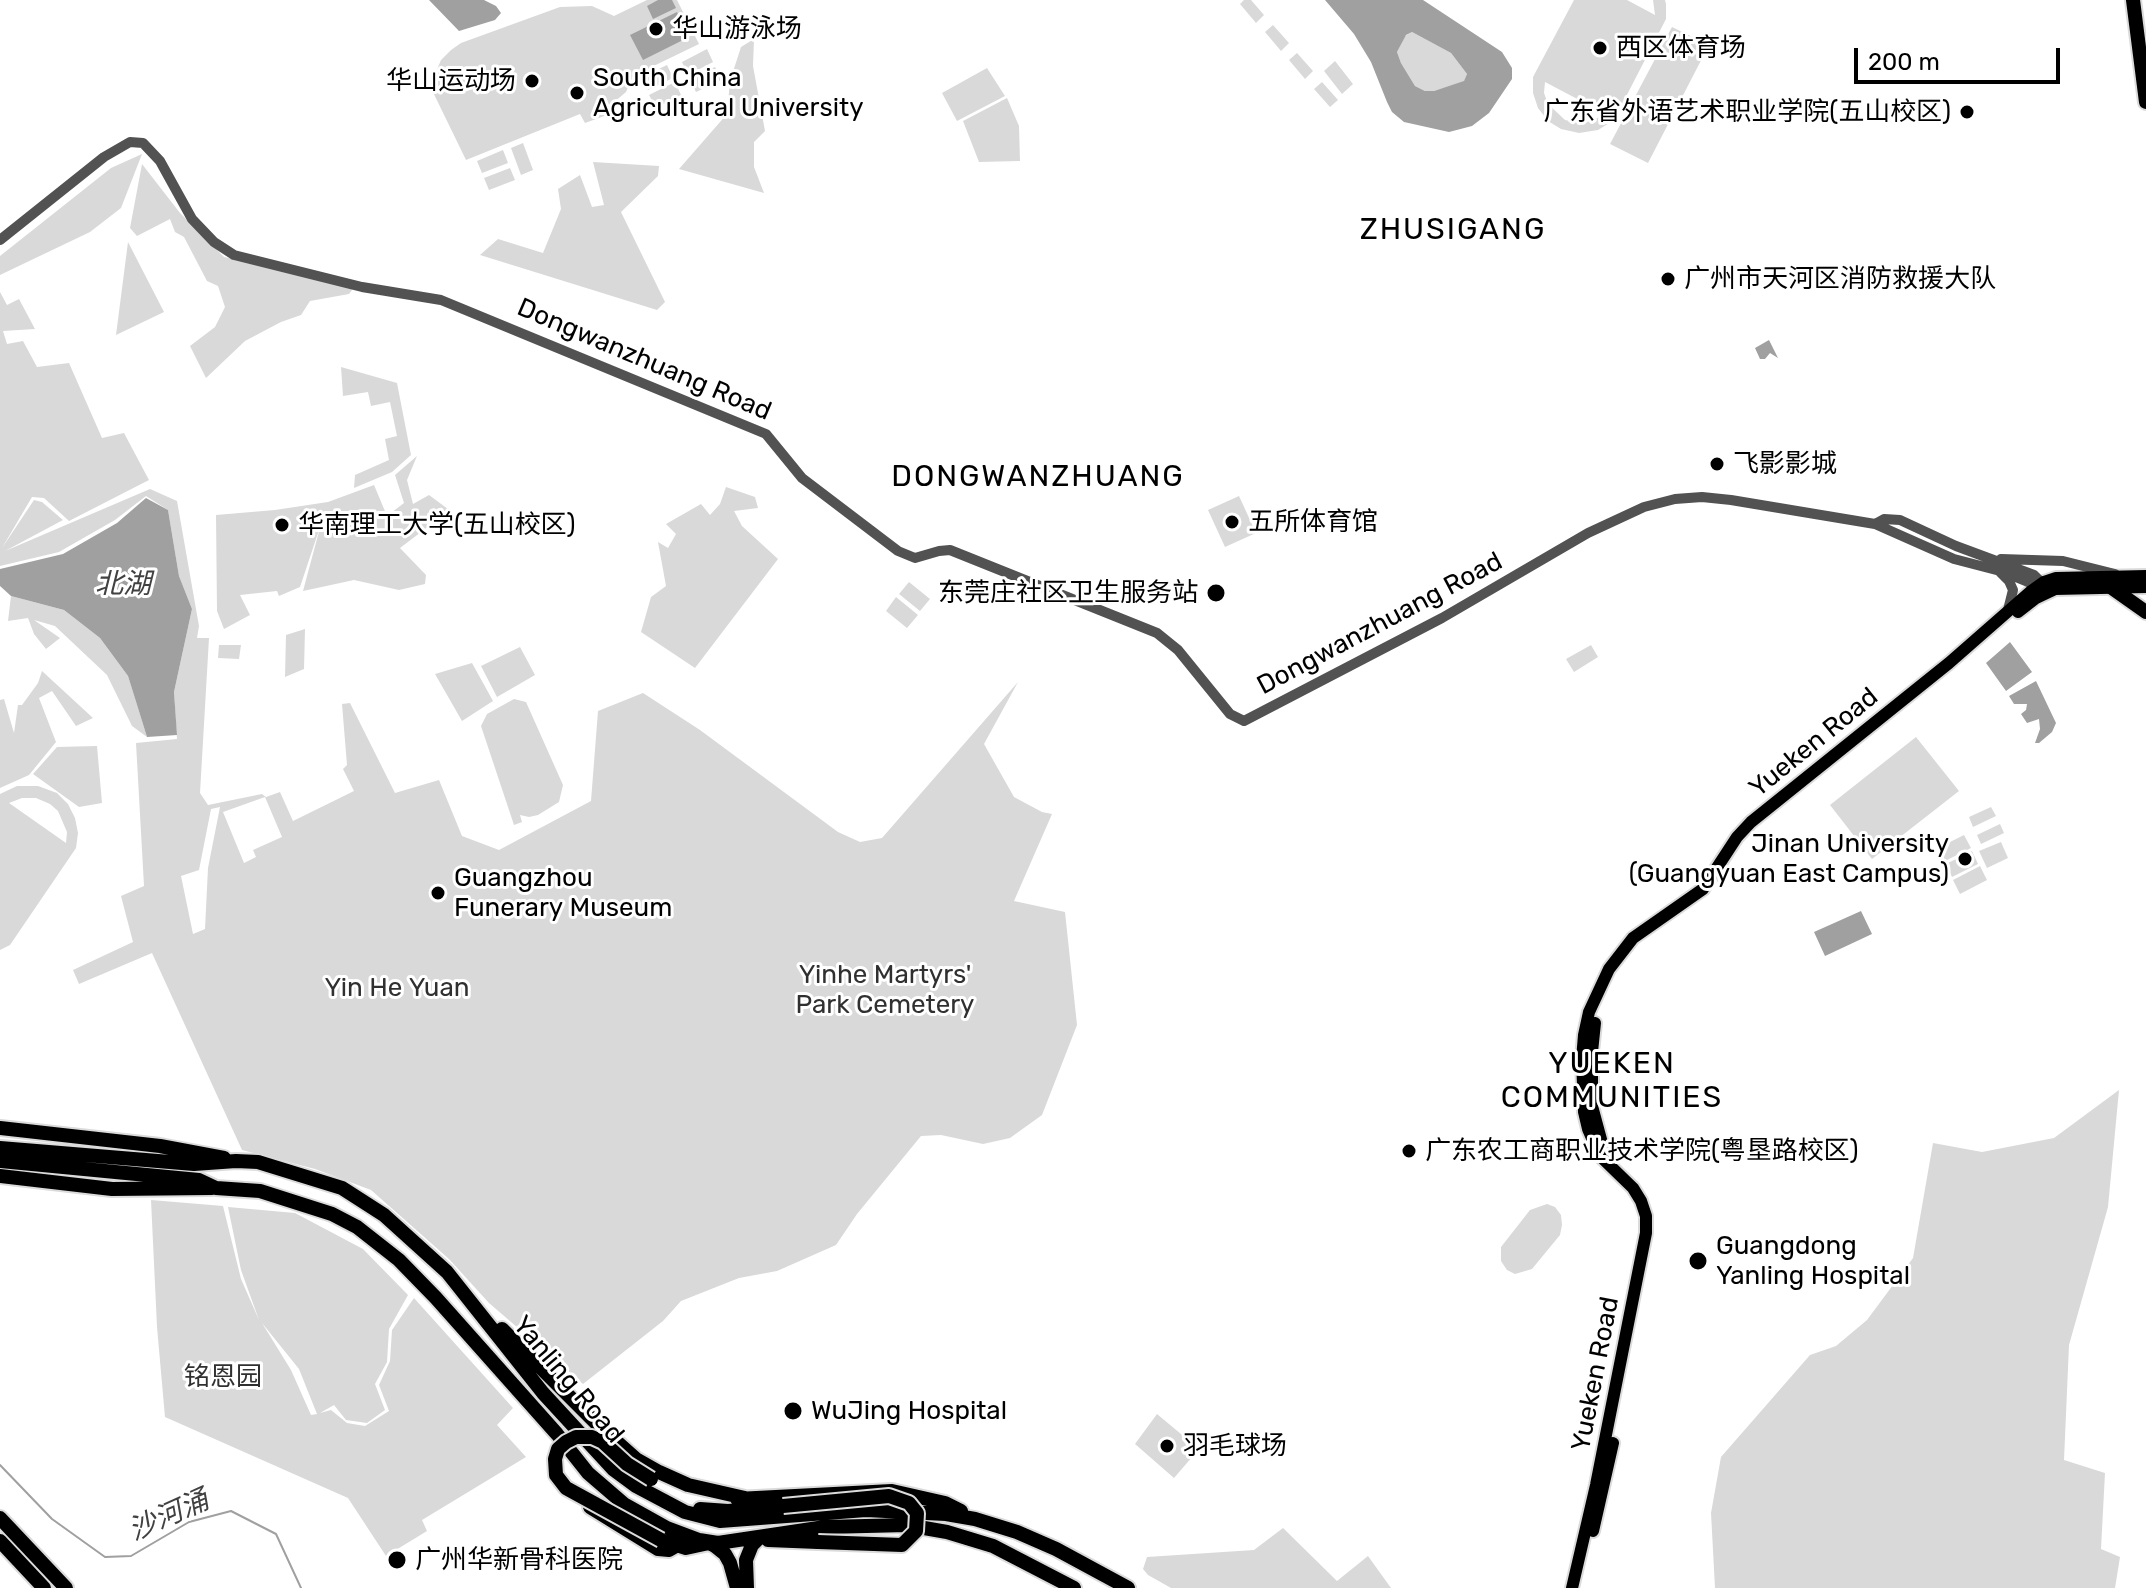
<!DOCTYPE html>
<html>
<head>
<meta charset="utf-8">
<style>
  body { margin:0 }
  #map { position:relative; width:2146px; height:1588px; overflow:hidden; background:#fff; font-family:Rubik,sans-serif }
  canvas { display:block }
  .scale { position:absolute; left:1854px; top:48px; width:206px; height:36px; box-sizing:border-box; border:4px solid #000; border-top:0; padding-left:10px; font-size:24px; line-height:28px; white-space:nowrap; color:#000; -webkit-text-stroke:6px #fff; paint-order:stroke }
</style>
</head>
<body>
<div id="map">
<canvas width="2146" height="1588"></canvas>
<div class="scale">200 m</div>
</div>
<script>
const c = document.querySelector('canvas').getContext('2d');
c.lineJoin = 'round';
function fill(path, color) { c.fillStyle = color; c.fill(path, 'evenodd'); }
const toPath = rows => new Path2D(rows.map(r => 'M' + r).join(''));
function trace(path, color, width, dash) { c.strokeStyle = color; c.lineWidth = width; c.lineCap = dash ? 'butt' : 'round'; c.setLineDash(dash || []); c.stroke(path); }
function label(font, color, halo, rows, align = 'center') {
  c.font = font + ' Rubik,"Noto Sans SC",sans-serif'; c.lineWidth = 6; c.setLineDash([]); c.textBaseline = 'middle'; c.strokeStyle = halo; c.fillStyle = color; for (const [text, x, y, turn = 0] of rows) {
    c.save(); c.translate(x, y); c.rotate((+turn || 0) * Math.PI / 180); c.textAlign = isNaN(turn) ? turn : align; if (halo) c.strokeText(text, 0, 0); c.fillText(text, 0, 0); c.restore();
  }
}
const green = toPath([
  [647,0,677,0,699,44,633,76,626,92,606,109,607,115,585,123,580,114,466,160,430,86,441,60,451,50,461,43,560,7,592,6,614,16],
  [1244,0,1251,0,1264,15,1256,23,1240,4],
  [1574,0,1627,0,1655,15,1653,0,1665,0,1666,4,1666,19,1614,120,1598,130,1579,133,1561,129,1548,121,1538,108,1533,93,1533,77],
  [1545,82,1604,113,1593,121,1579,123,1565,120,1548,104,1544,93],
  [1273,25,1289,43,1281,51,1265,32],
  [1672,27,1709,45,1648,163,1610,144],
  [1412,32,1451,53,1467,74,1464,82,1434,91,1425,91,1415,86,1401,63,1397,52,1405,36],
  [754,39,753,66,765,131,754,142,754,167,764,193,679,169,727,114,730,81,741,47],
  [707,49,713,62,688,75,682,62],
  [1297,53,1313,71,1305,79,1289,60],
  [1335,61,1353,84,1342,94,1324,71],
  [667,65,673,78,648,90,642,77],
  [715,67,721,80,696,92,690,79],
  [987,68,1005,96,957,121,942,93],
  [675,82,681,95,656,108,649,95],
  [1322,82,1338,100,1330,107,1314,89],
  [1007,98,1019,126,1020,161,979,162,963,121],
  [523,143,533,170,521,175,511,148],
  [503,150,508,163,482,173,477,161],
  [142,154,121,208,90,232,0,275,0,256,111,168],
  [593,162,659,166,658,176,621,212,665,302,657,310,480,255,498,239,543,253,561,209,558,189,580,175,592,207,604,205],
  [142,164,180,213,224,257,355,286,349,294,310,301,301,315,281,322,245,341,206,378,190,346,215,327,225,307,218,286,207,281,184,237,175,232,170,219,137,236,130,228],
  [510,168,515,180,489,190,484,178],
  [128,242,164,312,116,335],
  [0,292,7,305,19,299,35,329,3,331,7,344,23,341,37,367,69,363,102,438,124,433,149,480,69,521,44,498,32,497,2,548,34,500,42,502,63,520,5,551,150,489,177,501,199,626,197,638,209,638,200,793,208,805,262,794,266,797,280,792,293,821,354,791,343,769,347,765,342,704,350,703,395,793,439,780,462,836,499,850,591,801,598,711,643,693,700,730,838,832,860,842,882,838,1018,682,984,744,1014,797,1042,812,1052,814,1014,901,1065,912,1077,1025,1042,1115,1010,1138,983,1144,941,1135,921,1136,857,1214,836,1245,777,1271,739,1278,681,1301,663,1321,583,1384,489,1303,449,1259,371,1190,315,1169,242,1150,152,953,79,984,73,970,133,942,121,896,144,886,136,743,177,739,174,692,192,609,179,576,168,510,146,496,115,520,59,552,0,566],
  [265,797,282,837,253,850,256,857,244,863,223,812],
  [220,807,208,868,205,929,193,934,181,876,199,870,211,809],
  [341,367,397,383,411,455,392,472,354,488,355,475,389,460,385,439,397,436,390,402,371,406,368,392,343,396],
  [417,456,407,480,413,504,429,495,456,515,429,526,400,548,426,575,425,584,399,590,354,580,303,591,321,524,300,587,279,596,277,591,240,595,250,615,224,629,217,611,216,515,275,510,328,502,374,485,387,516,404,503,395,475],
  [726,487,755,497,758,508,734,511,742,526,778,559,695,668,641,632,651,597,666,586,658,542,668,548,676,534,666,524,701,504,710,515,720,504],
  [1239,496,1256,533,1225,547,1208,510],
  [909,582,930,599,920,611,899,594],
  [11,596,64,610,100,638,128,676,147,737,132,726,107,675,55,626,34,620,60,638,46,649,34,634,28,618,8,621],
  [896,597,918,615,907,628,886,611],
  [305,629,304,669,285,677,286,635],
  [219,645,241,645,239,659,218,658],
  [1591,645,1598,657,1574,672,1566,659],
  [520,647,535,675,497,697,481,666],
  [472,663,493,701,462,721,435,674],
  [42,671,93,718,76,726,52,691,39,698,56,742,29,775,0,788,0,700,4,699,14,733,18,705,22,705,38,683],
  [514,699,526,702,563,785,559,802,538,815,529,817,520,815,522,822,514,825,481,726,487,714],
  [1916,737,1959,791,1872,859,1830,805],
  [97,746,102,803,79,807,33,774,57,747],
  [17,786,38,786,57,793,68,804,75,818,78,833,76,848,10,945,0,950,0,794],
  [22,798,36,798,50,804,58,811,67,832,66,843,9,803],
  [1991,807,1996,816,1973,827,1969,817],
  [2000,824,2004,833,1981,844,1977,835],
  [1964,835,1971,848,1945,861,1938,848],
  [2001,842,2008,858,1987,868,1979,851],
  [1972,851,1978,864,1952,877,1946,864],
  [1980,866,1987,880,1960,894,1953,880],
  [2119,1090,2108,1207,2069,1345,2064,1460,2105,1473,2101,1549,2120,1557,2115,1588,1715,1588,1711,1513,1721,1457,1810,1355,1836,1346,1867,1320,1913,1258,1933,1143,1982,1152,2054,1138],
  [151,1200,223,1206,241,1279,259,1320,241,1270,228,1207,295,1213,363,1249,408,1295,389,1329,387,1362,375,1384,385,1410,367,1423,346,1420,334,1405,320,1413,331,1410,347,1423,365,1426,389,1411,379,1385,390,1361,392,1330,414,1298,513,1408,497,1425,526,1457,422,1520,427,1531,386,1556,348,1498,165,1417,157,1327],
  [262,1323,299,1369,317,1414,311,1415,291,1370],
  [1547,1204,1555,1207,1561,1215,1562,1225,1560,1235,1532,1269,1515,1274,1507,1270,1501,1261,1501,1247,1530,1210],
  [1157,1414,1199,1449,1174,1478,1135,1444],
  [1283,1528,1337,1581,1368,1556,1391,1588,1171,1588,1148,1575,1143,1569,1147,1557,1254,1550]
]);
const water = toPath([
  [429,0,484,0,496,6,501,13,495,20,459,31],
  [658,0,672,0,676,8,653,19,647,6],
  [1325,0,1423,0,1502,52,1512,68,1512,79,1489,113,1472,126,1449,132,1404,122,1392,112,1387,102,1371,62,1354,34],
  [1412,32,1451,53,1467,74,1464,81,1434,91,1425,91,1415,86,1401,63,1397,52,1406,35],
  [677,12,689,37,643,60,630,35],
  [1769,340,1778,358,1770,353,1765,359,1760,359,1755,348],
  [146,498,168,510,179,576,192,609,174,692,177,735,147,737,128,676,100,638,64,610,11,596,0,586,0,569,63,554,117,523],
  [2010,642,2032,672,2006,691,1986,663],
  [2036,681,2056,723,2052,732,2039,743,2035,743,2040,729,2039,719,2027,723,2021,714,2026,710,2027,704,2014,704,2009,696],
  [1861,911,1872,934,1825,956,1814,932]
]);
const stream = toPath([
  [0,1465,52,1519,105,1557,131,1556,189,1522,231,1511,276,1534,301,1588]
]);
const minor = toPath([
  [0,240,104,157,130,142,143,143,160,161,192,219,214,242,234,255,362,287,441,300,766,434,802,478,898,551,915,558,939,551,950,550,1157,633,1178,650,1230,714,1244,721,1442,618,1588,533,1644,507,1675,499,1702,497,1731,500,1875,524,1954,559,2004,572,2043,588],
  [1875,524,1884,519,1900,520,1956,546,2034,575,2047,588],
  [2001,559,2063,561,2115,574],
  [2000,572,2009,581,2013,590,2008,610]
]);
const major = toPath([
  [2018,612,2036,598,2055,589,2146,587],
  [1595,1023,1592,1052,1592,1106,1602,1143],
  [1593,1531,1613,1443],
  [1572,1588,1596,1485,1646,1233,1646,1216,1641,1201,1633,1188,1600,1156,1588,1129,1584,1112,1582,1059,1584,1035,1589,1012,1609,969,1633,938,1703,889,1737,837,1751,822,1949,663,2030,592,2044,582,2056,578,2146,576]
]);
const highway = toPath([
  [2133,0,2146,102],
  [2112,588,2146,612],
  [0,1128,160,1146,224,1158],
  [0,1148,194,1164,236,1161,258,1162,342,1188,384,1215,447,1272,543,1393,613,1469,636,1486,685,1512,720,1521,866,1510,946,1514,975,1519,1017,1532,1056,1549,1128,1588],
  [0,1161,199,1180,216,1188,260,1191,332,1214,357,1227,399,1260,436,1298,557,1434,588,1473,624,1504,667,1528,699,1540,718,1543,825,1527,907,1525,947,1532,993,1546,1074,1588],
  [0,1176,112,1189,212,1188],
  [502,1329,600,1427,636,1459,659,1472,688,1485,745,1498],
  [737,1499,892,1491,945,1503,961,1511],
  [590,1507,658,1549,669,1550,676,1546],
  [700,1509,728,1511,783,1506],
  [0,1518,66,1588],
  [768,1540,818,1542],
  [0,1541,44,1588],
  [667,1542,686,1548,709,1543,715,1546,725,1554,730,1563,737,1588],
  [747,1588,746,1560,752,1545,760,1537]
]);
const highwayBridge = toPath([
  [651,1479,627,1464,603,1442,592,1437,576,1437,566,1442,558,1449,555,1459,556,1475,566,1488,661,1540],
  [783,1506,889,1496,909,1503,917,1513,916,1531,902,1545,818,1542]
]);
const markers = [
  [656,29,8,"#000"],
  [1600,48,8,"#000"],
  [532,81,8,"#000"],
  [577,93,8,"#000"],
  [1967,112,8,"#000"],
  [1668,279,8,"#000"],
  [1717,464,8,"#000"],
  [1232,522,8,"#000"],
  [282,525,8,"#000"],
  [1216,593,10,"#000"],
  [1965,859,8,"#000"],
  [438,893,8,"#000"],
  [1409,1151,8,"#000"],
  [1698,1261,10,"#000"],
  [793,1411,10,"#000"],
  [1167,1446,8,"#000"],
  [397,1560,10,"#000"]
];
const poiNames = [
  ["华山游泳场",672,29],
  ["西区体育场",1616,48],
  ["South China",593,78],
  ["Agricultural University",593,108],
  ["华山运动场",516,81,"right"],
  ["广东省外语艺术职业学院(五山校区)",1951,112,"right"],
  ["广州市天河区消防救援大队",1684,279],
  ["飞影影城",1733,464],
  ["五所体育馆",1248,522],
  ["华南理工大学(五山校区)",298,525],
  ["东莞庄社区卫生服务站",1198,593,"right"],
  ["Jinan University",1949,844,"right"],
  ["(Guangyuan East Campus)",1949,874,"right"],
  ["Guangzhou",454,878],
  ["Funerary Museum",454,908],
  ["广东农工商职业技术学院(粤垦路校区)",1425,1151],
  ["Guangdong",1716,1246],
  ["Yanling Hospital",1716,1276],
  ["WuJing Hospital",811,1411],
  ["羽毛球场",1183,1446],
  ["广州华新骨科医院",415,1560]
];
const streetNames = [
  ["Dongwanzhuang Road",644,360,23],
  ["Dongwanzhuang Road",1380,624,-28],
  ["Yueken Road",1814,743,-39],
  ["Yueken Road",1596,1374,-79],
  ["Yanling Road",568,1380,50]
];
const parkNames = [
  ["Yinhe Martyrs'",885,975],
  ["Park Cemetery",885,1005],
  ["Yin He Yuan",397,988],
  ["铭恩园",223,1377]
];
const waterNames = [
  ["北湖",123,585],
  ["沙河涌",169,1516,-24]
];
const quarterNames = [
  ["ZHUSIGANG",1453,230],
  ["DONGWANZHUANG",1038,477],
  ["YUEKEN",1612,1064],
  ["COMMUNITIES",1612,1098]
];
fill(green, '#d9d9d9');
fill(water, '#a0a0a0');
trace(stream, '#a0a0a0', 2);
trace(major, '#dbdbdb', 16);
trace(highway, '#dbdbdb', 18);
trace(minor, '#525252', 10);
trace(major, '#000', 12);
trace(highway, '#000', 14);
trace(highwayBridge, '#dbdbdb', 18, []);
trace(highwayBridge, '#000', 14);
for (const [x, y, r, color] of markers) { const dot = new Path2D(); dot.arc(x, y, r, 0, 2 * Math.PI); c.fillStyle = color; c.fill(dot); trace(dot, '#fff', 3); }
label('26px', '#000', '#fff', poiNames, 'left');
label('26px', '#000', '#fff', streetNames);
label('26px', '#303030', '#fff', parkNames);
label('italic 28px', '#414141', '#fff', waterNames);
c.letterSpacing = '2px';
label('30px', '#000', '#fff', quarterNames);
c.letterSpacing = '0px';
</script>
</body>
</html>
